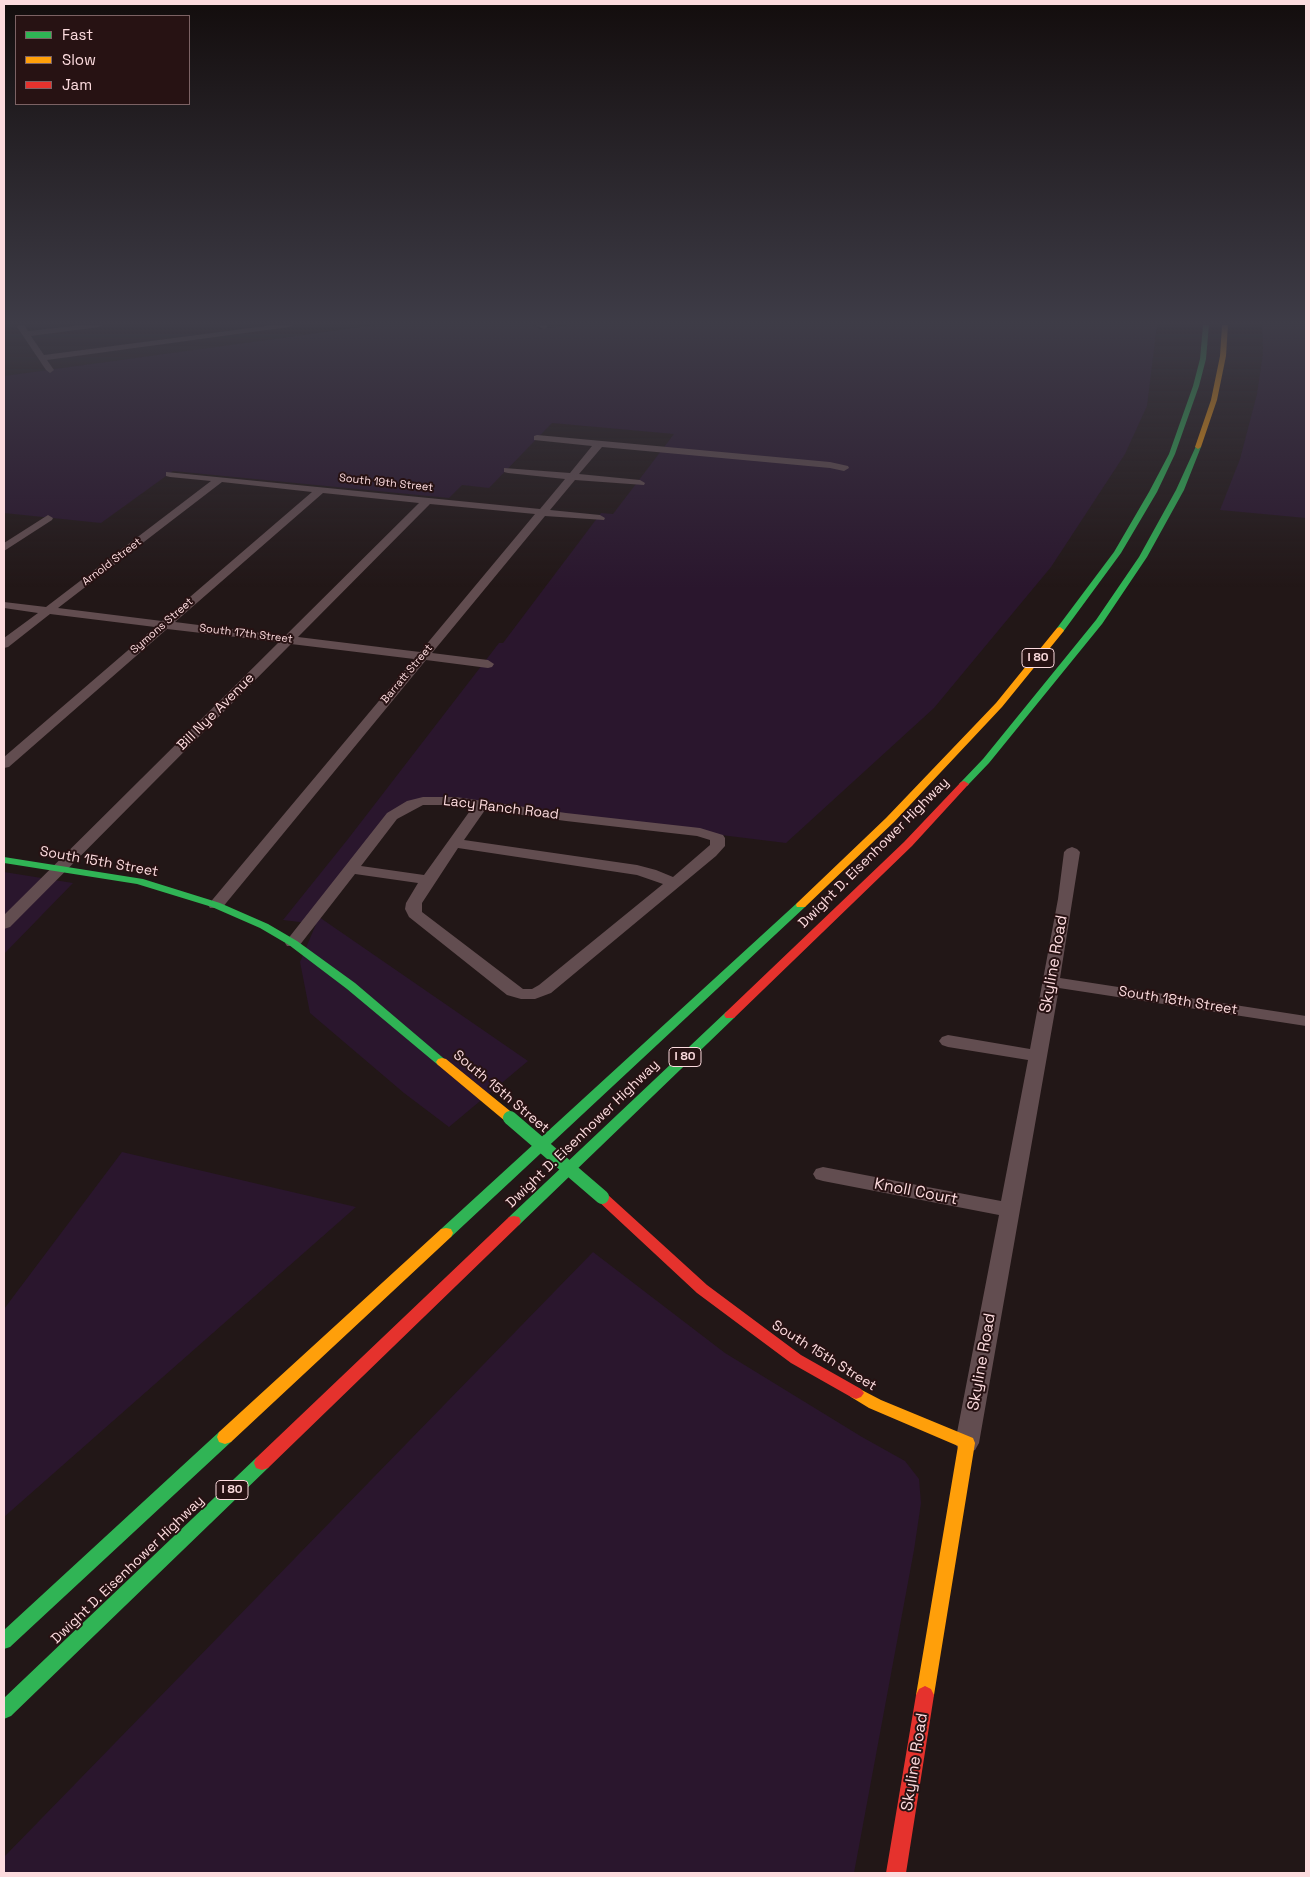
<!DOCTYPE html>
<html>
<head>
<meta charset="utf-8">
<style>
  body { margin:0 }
  #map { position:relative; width:1310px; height:1877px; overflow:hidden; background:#221717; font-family:"Space Grotesk",sans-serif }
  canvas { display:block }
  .frame { position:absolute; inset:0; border:5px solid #fcdbde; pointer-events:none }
  .legend { position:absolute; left:15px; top:15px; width:175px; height:90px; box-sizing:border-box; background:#271213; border:1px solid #7c6264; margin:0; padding:6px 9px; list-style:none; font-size:15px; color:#fcdbde }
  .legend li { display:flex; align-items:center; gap:10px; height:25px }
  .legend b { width:25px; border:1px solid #7c6264 }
</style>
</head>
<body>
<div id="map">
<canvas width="1310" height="1877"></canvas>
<div class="frame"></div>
<ul class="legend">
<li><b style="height:6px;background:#30b455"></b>Fast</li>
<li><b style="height:6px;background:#ff9f0a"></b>Slow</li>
<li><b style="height:6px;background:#e5322d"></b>Jam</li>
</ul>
</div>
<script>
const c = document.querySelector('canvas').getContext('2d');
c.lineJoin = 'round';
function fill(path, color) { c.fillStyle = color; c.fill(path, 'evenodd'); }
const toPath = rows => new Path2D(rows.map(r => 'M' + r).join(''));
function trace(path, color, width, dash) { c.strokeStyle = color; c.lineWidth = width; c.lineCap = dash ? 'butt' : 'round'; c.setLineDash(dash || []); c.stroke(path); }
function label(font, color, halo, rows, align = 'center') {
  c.font = font + ' "Space Grotesk",sans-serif'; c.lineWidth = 4; c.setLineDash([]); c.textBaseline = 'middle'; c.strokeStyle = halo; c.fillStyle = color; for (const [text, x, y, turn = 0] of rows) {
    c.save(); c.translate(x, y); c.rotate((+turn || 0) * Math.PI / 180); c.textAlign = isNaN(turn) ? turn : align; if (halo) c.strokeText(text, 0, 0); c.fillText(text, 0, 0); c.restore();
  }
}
const green = toPath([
  [376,325,532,325,540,329,572,325,1157,325,1147,406,1125,454,1051,567,934,708,786,843,436,800,400,809,319,917,528,1061,449,1127,404,1093,310,1013,300,962,316,924,283,920,348,839,499,643,503,643,601,513,613,514,674,434,552,423,489,488,462,485,449,498,173,471,101,523,4,513,4,376],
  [1262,325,1306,325,1306,518,1220,510,1240,459,1257,394,1263,353],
  [4,872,73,883,4,954],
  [122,1152,356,1207,4,1517,4,1309],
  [593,1252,725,1353,862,1437,905,1461,919,1479,921,1503,914,1550,854,1873,4,1873,4,1857]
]);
const street = toPath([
  [18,325,24,325,28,331,82,325,103,325,99,327,31,336,44,355,273,325,293,325,289,327,47,360,54,370,50,373,46,370,17,327,18,325],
  [536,325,546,325,548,327,544,329,536,325],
  [537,435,830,462,848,466,849,468,844,471,830,468,602,447,579,474,640,480,645,483,644,485,575,480,550,510,600,515,605,518,604,520,545,516,432,653,488,660,494,664,492,667,488,668,426,660,222,908,210,908,208,905,414,659,291,644,10,927,4,929,4,915,279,642,167,629,9,767,4,768,4,757,155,627,50,614,8,647,4,648,4,638,38,613,4,608,4,602,46,607,211,481,170,477,166,476,166,472,540,509,565,479,508,473,504,472,504,468,570,473,592,446,534,440,534,436,537,435],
  [222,482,312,492,162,621,58,608,222,482],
  [323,493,419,503,285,636,175,622,323,493],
  [430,504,535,514,420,652,298,637,430,504],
  [48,515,53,518,52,520,4,551,4,543,48,515],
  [423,797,456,797,566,813,700,828,723,835,725,838,725,846,716,856,551,993,535,999,521,999,507,995,409,917,405,909,406,903,418,883,355,874,299,946,287,946,285,943,287,940,387,813,407,801,423,797],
  [423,805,456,805,472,808,424,875,361,866,397,819,423,805],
  [485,810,566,821,697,836,710,840,710,845,673,877,656,870,637,865,464,840,485,810],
  [458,848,637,875,663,884,539,985,532,989,523,989,422,912,422,903,458,848],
  [1072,847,1077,849,1080,852,1060,978,1306,1016,1306,1026,1059,988,979,1443,975,1450,967,1453,959,1450,955,1443,999,1215,823,1181,816,1179,813,1174,816,1169,823,1167,1001,1201,1028,1060,948,1047,942,1045,939,1041,942,1037,948,1035,1030,1049,1058,899,1064,852,1067,849,1072,847]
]);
const fast = toPath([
  [1203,325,1209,325,1206,359,1199,386,1175,454,1157,492,1121,553,1063,632,1057,632,1057,628,1114,552,1149,492,1169,454,1193,386,1200,359,1203,325],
  [1196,446,1201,447,1184,490,1147,557,1102,624,989,763,967,786,961,786,959,784,961,782,983,759,1096,620,1139,557,1176,490,1196,446],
  [4,857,143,879,220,903,268,924,297,941,355,983,448,1062,442,1066,438,1065,347,989,289,945,260,928,212,907,137,884,4,863,4,857],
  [801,902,805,903,806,905,805,907,451,1237,446,1238,441,1237,439,1233,441,1229,797,903,801,902],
  [730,1011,736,1015,734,1018,519,1225,514,1226,509,1225,507,1221,509,1217,726,1012,730,1011],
  [225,1430,231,1432,233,1437,231,1442,10,1647,4,1649,4,1630,219,1432,225,1430],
  [262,1456,268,1458,270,1463,268,1468,11,1716,4,1719,4,1698,256,1458,262,1456]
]);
const slow = toPath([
  [1222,325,1228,325,1226,356,1217,400,1201,447,1198,449,1195,447,1211,400,1220,356,1222,325],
  [1060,627,1064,630,1063,632,1002,707,894,822,805,907,797,907,796,905,797,903,886,818,996,703,1057,628,1060,627],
  [442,1058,446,1059,515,1115,516,1118,515,1121,505,1121,438,1065,436,1062,438,1059,442,1058],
  [446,1228,451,1229,453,1233,451,1237,231,1442,225,1444,219,1442,217,1437,219,1432,441,1229,446,1228],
  [856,1387,881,1400,973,1438,975,1443,934,1695,931,1701,925,1704,919,1701,916,1695,958,1446,869,1408,851,1397,848,1393,851,1389,856,1387]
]);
const jam = toPath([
  [964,781,969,784,967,786,912,846,734,1018,726,1018,724,1015,726,1012,904,842,961,782,964,781],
  [602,1192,607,1194,707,1285,801,1355,861,1389,864,1393,861,1397,856,1399,851,1397,791,1363,697,1293,597,1200,595,1197,597,1194,602,1192],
  [514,1216,519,1217,521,1221,519,1225,268,1468,262,1470,256,1468,254,1463,256,1458,509,1217,514,1216],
  [925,1686,931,1689,934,1695,906,1873,886,1873,916,1695,919,1689,925,1686]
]);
const fastBridge = toPath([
  [510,1118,602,1197]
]);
const farStreetnames = [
  ["South 19th Street",386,483,6],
  ["Arnold Street",112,562,-37],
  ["Symons Street",162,626,-41],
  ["South 17th Street",246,634,7],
  ["Barratt Street",407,674,-50]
];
const shields = [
  [1038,658,32],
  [685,1057,32],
  [232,1490,32]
];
const shieldNames = [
  ["I 80",1038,658],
  ["I 80",685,1057],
  ["I 80",232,1490]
];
const streetNames = [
  ["Bill Nye Avenue",216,712,-45],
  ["Lacy Ranch Road",501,808,7],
  ["Dwight D. Eisenhower Highway",874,853,-45],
  ["South 15th Street",99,862,10],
  ["South 18th Street",1178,1001,9],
  ["South 15th Street",501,1092,40],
  ["Dwight D. Eisenhower Highway",583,1134,-44],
  ["South 15th Street",824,1356,32],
  ["Dwight D. Eisenhower Highway",128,1570,-44]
];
const nearStreetnames = [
  ["Skyline Road",1054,964,-80],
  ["Knoll Court",916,1192,11],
  ["Skyline Road",982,1362,-80],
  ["Skyline Road",915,1762,-81]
];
fill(green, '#2a162d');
fill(street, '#624d50');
fill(fast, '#30b455');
fill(slow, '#ff9f0a');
fill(jam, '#e5322d');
trace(fastBridge, '#30b455', 14);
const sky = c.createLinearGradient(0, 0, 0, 588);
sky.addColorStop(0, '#130d0d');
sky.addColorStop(0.55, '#3e3c47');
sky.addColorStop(1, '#3e3c4700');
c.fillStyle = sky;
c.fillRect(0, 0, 1310, 588);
label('11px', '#fcdbde', '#271213', farStreetnames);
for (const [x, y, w] of shields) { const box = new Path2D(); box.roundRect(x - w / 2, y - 9.5, w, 19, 4); c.fillStyle = '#271213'; c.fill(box); trace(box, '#fcdbde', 1); }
label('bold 12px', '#fcdbde', null, shieldNames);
label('14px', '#fcdbde', '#271213', streetNames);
label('16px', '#fcdbde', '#271213', nearStreetnames);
</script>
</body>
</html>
